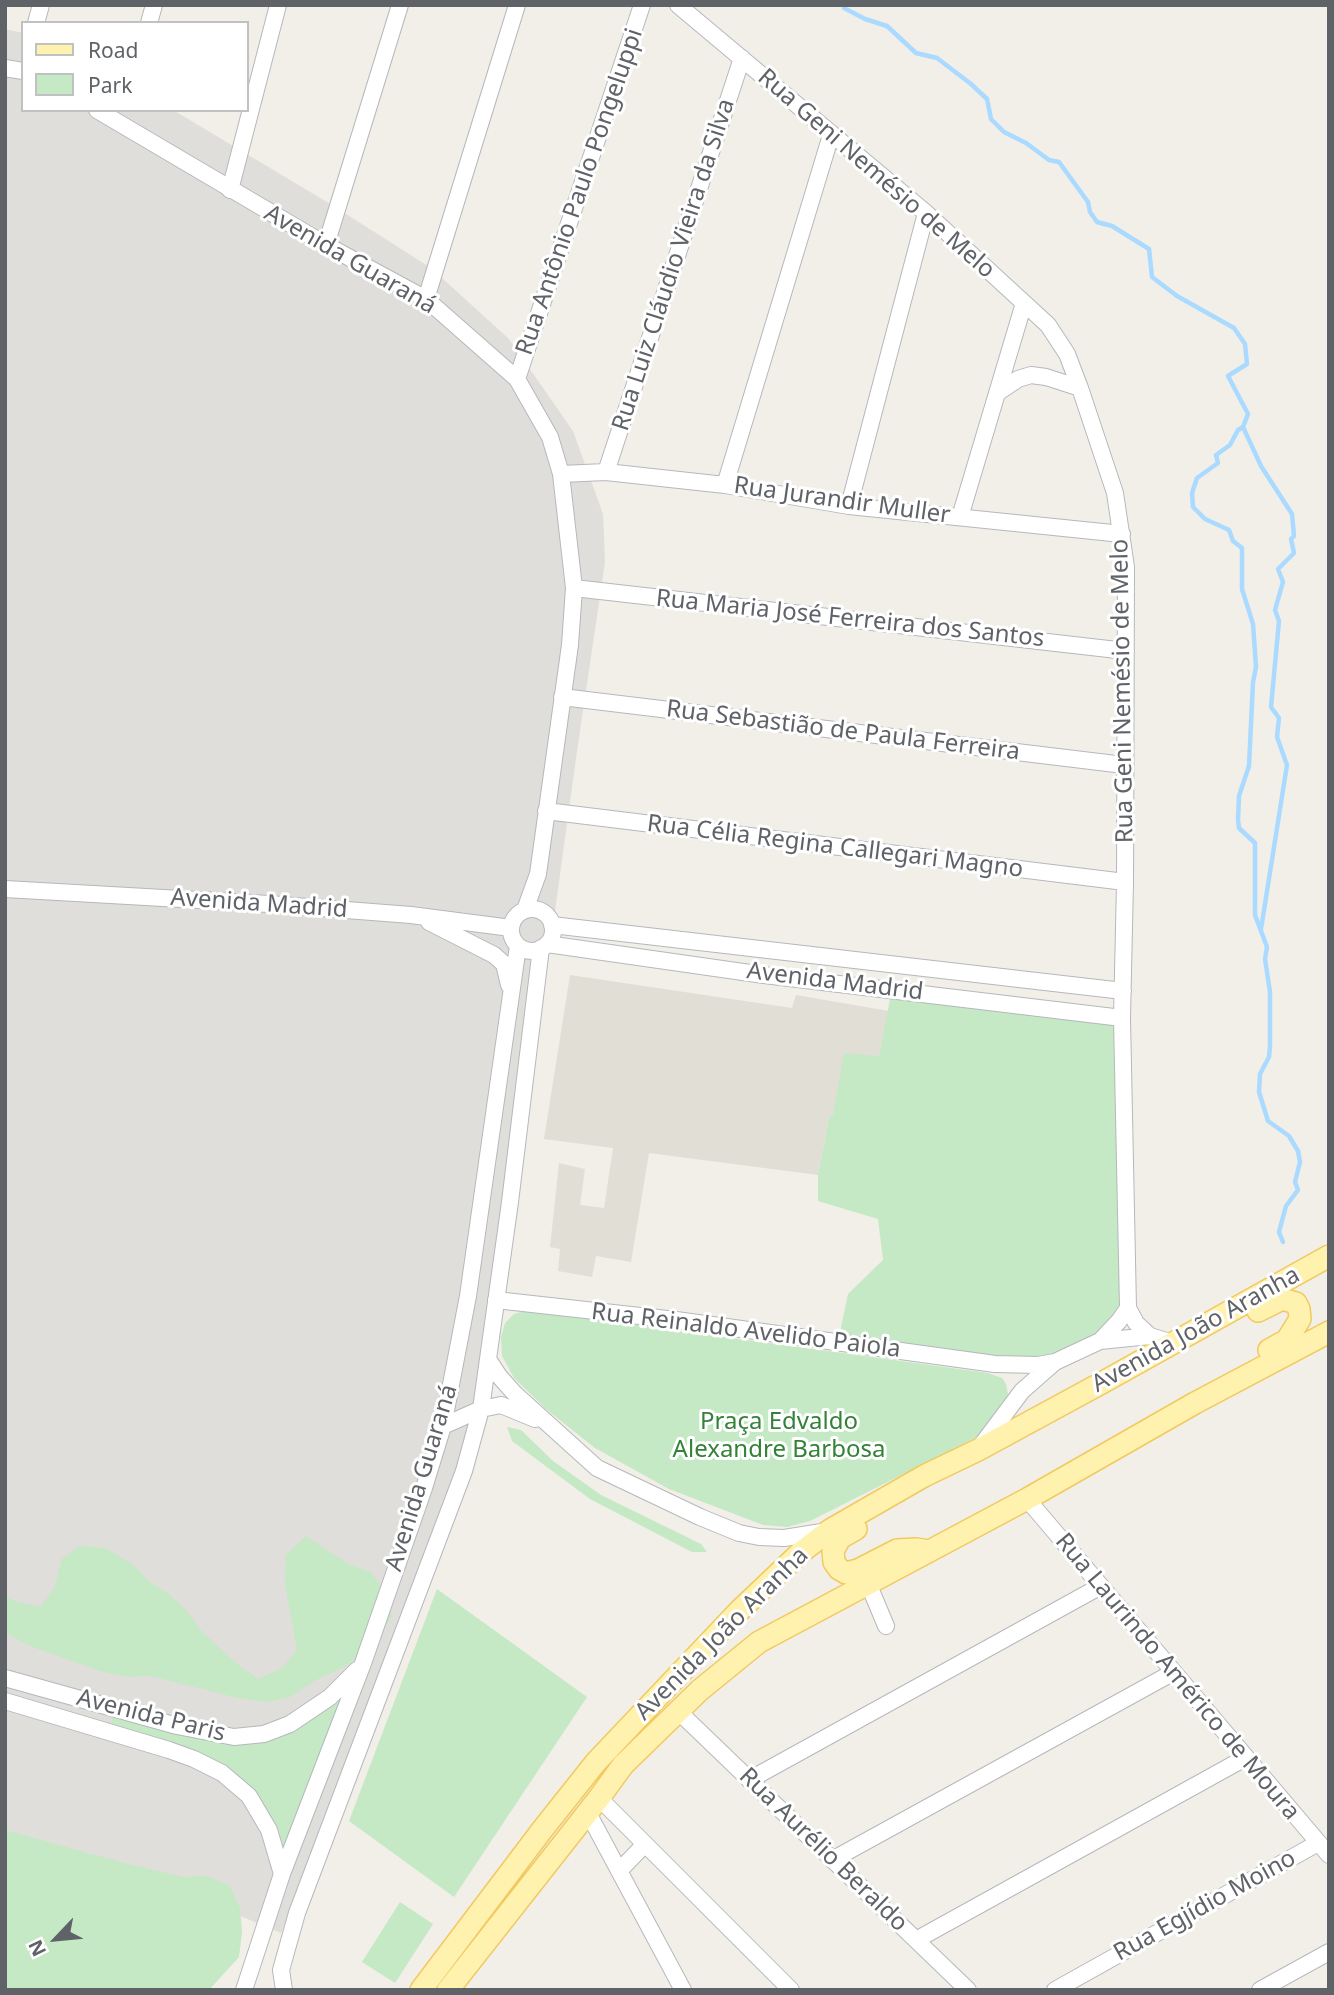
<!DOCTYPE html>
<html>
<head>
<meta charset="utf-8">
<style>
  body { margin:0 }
  #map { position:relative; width:1334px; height:1995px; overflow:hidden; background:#f1efe8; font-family:"Noto Sans",sans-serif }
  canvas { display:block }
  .frame { position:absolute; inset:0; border:7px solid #5f6368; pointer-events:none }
  .legend { position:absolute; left:21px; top:21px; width:228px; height:91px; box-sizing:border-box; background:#fff; border:2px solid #bfc1c3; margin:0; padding:9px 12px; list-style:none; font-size:21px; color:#5f6368 }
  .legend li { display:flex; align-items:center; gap:14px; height:35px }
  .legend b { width:35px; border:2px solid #bfc1c3 }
  .north { position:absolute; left:21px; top:1904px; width:70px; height:70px; -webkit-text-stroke:5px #fff; paint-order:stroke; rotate:244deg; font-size:19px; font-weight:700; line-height:28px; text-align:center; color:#5f6368 }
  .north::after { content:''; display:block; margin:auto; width:24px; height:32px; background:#5f6368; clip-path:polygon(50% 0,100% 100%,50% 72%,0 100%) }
</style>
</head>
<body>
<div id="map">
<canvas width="1334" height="1995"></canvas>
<div class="frame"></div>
<ul class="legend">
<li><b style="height:9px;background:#fff2af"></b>Road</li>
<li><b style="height:19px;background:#c5e8c5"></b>Park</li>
</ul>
<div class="north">N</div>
</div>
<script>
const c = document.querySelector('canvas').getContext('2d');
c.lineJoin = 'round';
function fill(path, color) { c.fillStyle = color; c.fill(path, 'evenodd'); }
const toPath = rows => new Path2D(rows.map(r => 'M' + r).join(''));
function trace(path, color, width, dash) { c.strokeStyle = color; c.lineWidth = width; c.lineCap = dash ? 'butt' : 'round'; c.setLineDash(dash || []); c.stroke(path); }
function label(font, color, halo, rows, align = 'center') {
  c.font = font + ' "Noto Sans",sans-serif'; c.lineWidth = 6; c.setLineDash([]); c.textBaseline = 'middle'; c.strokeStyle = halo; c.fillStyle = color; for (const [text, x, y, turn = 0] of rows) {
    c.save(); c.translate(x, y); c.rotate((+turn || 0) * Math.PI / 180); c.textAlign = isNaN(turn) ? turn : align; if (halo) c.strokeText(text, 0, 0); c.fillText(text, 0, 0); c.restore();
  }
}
const industrial = toPath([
  [5,29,23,33,23,110,173,110,332,205,431,268,509,339,573,431,603,514,605,562,575,765,494,1359,476,1433,281,1933,89,1853,5,1838]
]);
const education = toPath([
  [570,975,792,1008,796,995,889,1011,879,1056,843,1073,833,1114,829,1118,818,1175,649,1153,631,1262,596,1256,592,1277,558,1271,560,1249,550,1247,559,1163,585,1169,580,1205,604,1208,613,1148,544,1139]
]);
const green = toPath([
  [892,989,1122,1018,1128,1308,1100,1341,1055,1362,838,1342,848,1294,883,1260,878,1219,818,1201,818,1175,829,1118,833,1114,844,1053,879,1056],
  [529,1310,988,1373,1002,1378,1006,1384,1008,1394,1005,1405,979,1436,810,1521,787,1527,763,1525,669,1489,595,1448,546,1409,514,1378,502,1356,501,1337,505,1323,514,1314],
  [507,1427,521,1430,553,1461,601,1495,701,1544,707,1552,692,1552,590,1499,512,1441],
  [306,1536,348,1564,371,1572,386,1594,392,1616,378,1637,362,1654,344,1667,316,1680,290,1697,269,1702,238,1698,151,1676,127,1677,100,1671,30,1646,5,1633,5,1595,14,1601,41,1607,55,1586,62,1559,80,1546,105,1548,132,1564,149,1581,170,1595,187,1611,202,1632,237,1664,258,1679,282,1668,297,1650,285,1584,286,1555],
  [437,1589,587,1697,454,1897,349,1821],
  [344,1694,284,1849,277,1826,255,1791,229,1767,195,1752,111,1725,113,1717,116,1714,235,1742],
  [5,1830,128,1864,183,1877,206,1876,229,1885,240,1908,242,1932,239,1957,209,1990,5,1990],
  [400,1902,433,1924,395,1983,362,1962]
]);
const stream = toPath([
  [845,5,844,8,865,19,887,26,916,53,937,58,971,84,987,99,991,119,1004,132,1026,143,1049,160,1059,162,1088,202,1090,212,1097,222,1112,226,1149,249,1152,277,1177,296,1234,328,1245,344,1247,364,1228,376,1248,414,1243,427,1238,430,1230,445,1216,455,1218,463,1197,478,1192,493,1193,507,1205,519,1229,530,1233,541,1242,548,1242,589,1253,624,1256,667,1253,682,1249,766,1239,796,1238,820,1239,828,1255,843,1255,915,1267,947,1265,959,1270,992,1270,1046,1269,1057,1260,1074,1259,1092,1268,1121,1289,1136,1298,1151,1300,1162,1295,1182,1298,1190,1286,1206,1279,1232,1283,1242],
  [1243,427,1261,466,1292,514,1294,536,1291,539,1294,553,1278,569,1283,582,1275,610,1279,621,1271,707,1279,718,1277,737,1287,765,1261,929]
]);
const minor = toPath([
  [678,5,926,213,1048,325,1067,354,1080,388,1115,493,1126,567,1125,882,1122,1018,1128,1308,1136,1323,1150,1336,1173,1343],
  [36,23,41,5],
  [149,23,154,5],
  [5,68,23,71],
  [97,110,326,245,426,299,517,379,550,437,561,474,574,588,570,645,538,874,525,910],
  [230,190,278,5],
  [326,245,400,5],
  [426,299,517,5],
  [517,379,642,5],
  [997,393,1018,379,1031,375,1046,377,1080,388],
  [606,472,742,58],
  [561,474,606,472,725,485,849,506,1122,534],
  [725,485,831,135],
  [849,506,926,213],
  [960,517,1024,303],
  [574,588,1126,651],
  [562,697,1124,765],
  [546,811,1125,882],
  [5,889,269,904,411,915,511,928],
  '511 930a21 21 0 1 1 42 0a21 21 0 1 1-42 0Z',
  [429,922,494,955,504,964,509,985],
  [552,925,1123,991],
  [547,944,764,975,1122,1018],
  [496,1300,676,1320,995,1364,1038,1365,1055,1362],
  [1100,1341,1119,1321,1128,1308],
  [488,1359,499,1376,515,1394,597,1468,700,1517,739,1533,759,1537,784,1538,828,1531],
  [443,1426,481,1409,501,1405,535,1419],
  [980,1447,1022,1391,1055,1362,1100,1341,1150,1336],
  [1027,1499,1329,1855],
  [868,1583,886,1626],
  [5,1678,177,1726,234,1737,264,1734,290,1724,330,1697,357,1670],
  [5,1701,169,1750,194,1759,222,1773,249,1796,269,1830,282,1874],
  [678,1711,968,1990],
  [749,1780,1099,1587],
  [599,1798,791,1990],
  [588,1813,683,1990],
  [832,1860,1172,1673],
  [620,1870,645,1844],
  [916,1940,1245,1758],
  [244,1990,282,1874,362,1666,424,1488,443,1426,468,1296,518,946],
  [284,1990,281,1970,297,1913,464,1471,481,1409,510,1202,541,948],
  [1055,1990,1318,1843],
  [1260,1990,1329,1952]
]);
const major = toPath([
  [1258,1311,1282,1299,1296,1303,1299,1309,1300,1319,1287,1340,1269,1350],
  [856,1529,840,1538,833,1551,834,1562,839,1569,846,1573,858,1570,897,1550,916,1549,929,1551],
  [421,1990,542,1830,596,1762,740,1610,800,1553,830,1530,924,1476,978,1450,1107,1380,1329,1256],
  [448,1990,599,1798,623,1765,700,1690,759,1642,1027,1499,1195,1403,1329,1332]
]);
const streetNames = [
  ["Rua Geni Nemésio de Melo",876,174,41],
  ["Rua Antônio Paulo Pongeluppi",580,192,-71],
  ["Avenida Guaraná",350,260,30],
  ["Rua Luiz Cláudio Vieira da Silva",674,265,-72],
  ["Rua Jurandir Muller",842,501,8],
  ["Rua Maria José Ferreira dos Santos",850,619,6],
  ["Rua Geni Nemésio de Melo",1123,691,-91],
  ["Rua Sebastião de Paula Ferreira",843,731,7],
  ["Rua Célia Regina Callegari Magno",835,847,7],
  ["Avenida Madrid",259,904,4],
  ["Avenida Madrid",835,982,7],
  ["Avenida João Aranha",1196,1330,-29],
  ["Rua Reinaldo Avelido Paiola",746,1331,7],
  ["Avenida Guaraná",422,1478,-73],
  ["Avenida João Aranha",722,1634,-45],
  ["Rua Laurindo Américo de Moura",1177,1677,50],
  ["Avenida Paris",151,1716,14],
  ["Rua Aurélio Beraldo",823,1850,44],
  ["Rua Egjídio Moino",1205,1906,-29]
];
const parkNames = [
  ["Praça Edvaldo",779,1422],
  ["Alexandre Barbosa",779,1450]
];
fill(industrial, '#e0deda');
fill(education, '#e1ded6');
fill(green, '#c5e8c5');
trace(stream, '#aadaff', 4.5);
trace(minor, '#b5b8bc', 18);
trace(major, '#f2c960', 24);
trace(minor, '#fff', 16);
trace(major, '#fff2af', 21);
label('24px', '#5f6368', '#fff', streetNames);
label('24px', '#348238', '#fff', parkNames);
</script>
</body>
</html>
